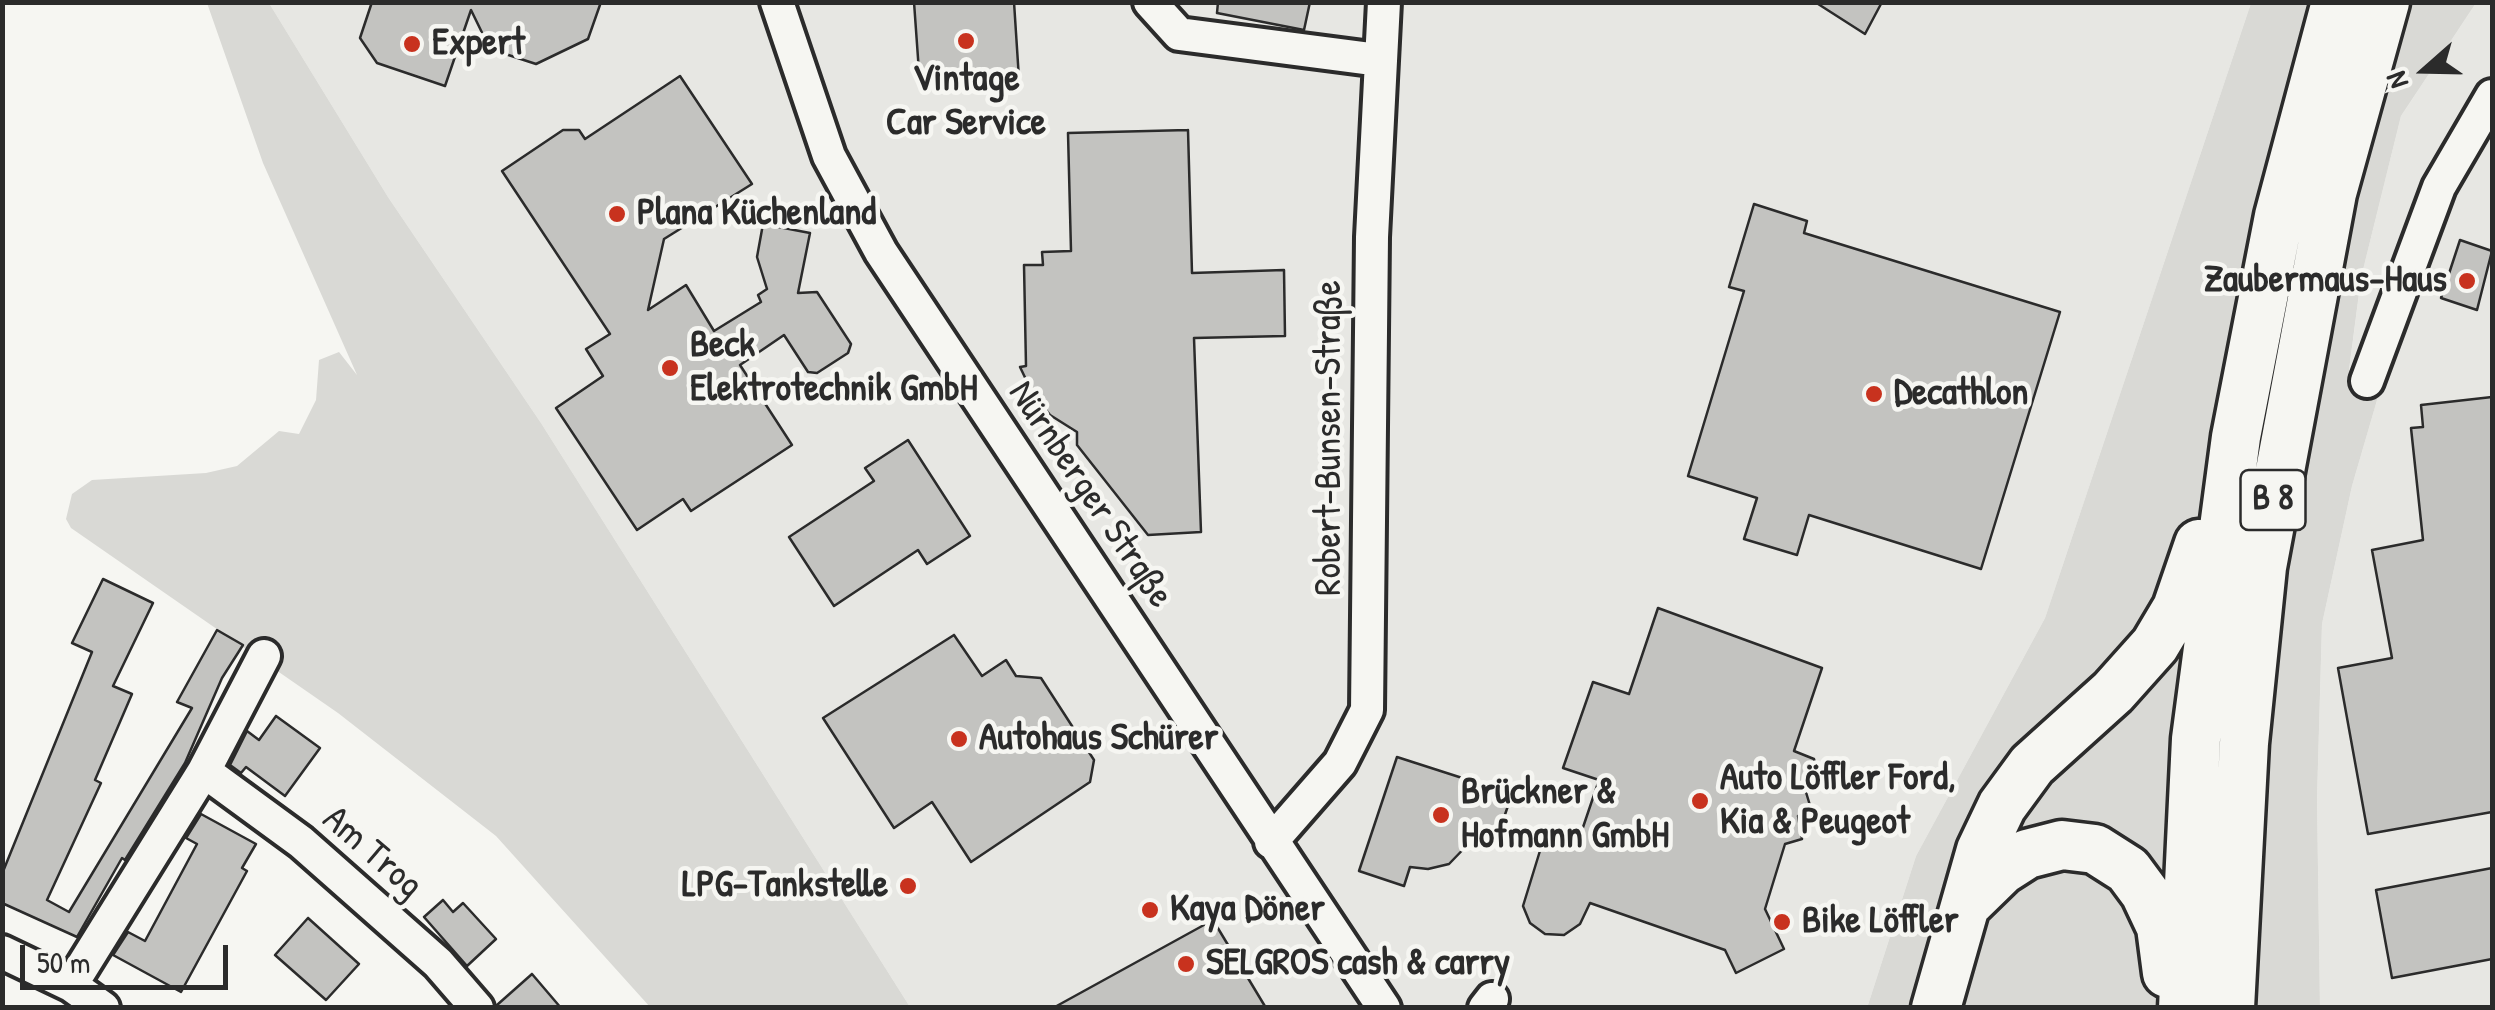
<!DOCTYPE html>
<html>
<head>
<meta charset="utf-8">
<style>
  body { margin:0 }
  #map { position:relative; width:2495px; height:1010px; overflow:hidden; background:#f6f6f2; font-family:"Patrick Hand",sans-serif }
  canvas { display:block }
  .frame { position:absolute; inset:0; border:5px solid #2b2b2b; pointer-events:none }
  .north { position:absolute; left:2375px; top:20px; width:100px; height:100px; -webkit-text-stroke:8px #f6f6f2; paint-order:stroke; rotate:250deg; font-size:28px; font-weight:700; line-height:40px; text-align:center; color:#2b2b2b }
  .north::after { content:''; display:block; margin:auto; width:35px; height:45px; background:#2b2b2b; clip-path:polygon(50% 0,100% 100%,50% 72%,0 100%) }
  .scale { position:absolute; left:20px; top:945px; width:208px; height:45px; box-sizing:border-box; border:5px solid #2b2b2b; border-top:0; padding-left:12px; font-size:30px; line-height:35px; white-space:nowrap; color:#2b2b2b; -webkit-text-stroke:8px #f6f6f2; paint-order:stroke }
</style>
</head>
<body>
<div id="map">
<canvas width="2495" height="1010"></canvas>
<div class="frame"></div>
<div class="north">N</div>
<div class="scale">50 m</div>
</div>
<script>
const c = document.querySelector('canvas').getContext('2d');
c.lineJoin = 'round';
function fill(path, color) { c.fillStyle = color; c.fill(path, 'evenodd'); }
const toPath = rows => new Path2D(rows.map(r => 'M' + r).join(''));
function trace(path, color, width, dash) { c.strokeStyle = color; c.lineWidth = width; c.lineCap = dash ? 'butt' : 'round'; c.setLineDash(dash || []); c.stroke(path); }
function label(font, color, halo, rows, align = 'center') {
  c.font = font + ' "Patrick Hand",sans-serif'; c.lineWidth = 9; c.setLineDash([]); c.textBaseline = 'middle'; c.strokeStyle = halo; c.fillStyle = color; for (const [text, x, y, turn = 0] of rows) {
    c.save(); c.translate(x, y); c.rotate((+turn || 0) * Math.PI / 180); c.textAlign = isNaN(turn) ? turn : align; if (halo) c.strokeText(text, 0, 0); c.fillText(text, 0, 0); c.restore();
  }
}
const built = toPath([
  [269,3,2251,3,2045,618,1916,856,1867,1008,910,1007,541,423,388,197],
  [2476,3,2492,3,2492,1007,2320,1008,2317,799,2322,624,2352,486,2380,390,2349,371,2361,278,2401,116]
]);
const green = toPath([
  [207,3,269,3,388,197,541,423,910,1007,650,1007,496,836,338,713,71,528,66,519,72,494,92,480,206,473,237,466,279,431,299,434,316,400,319,360,339,352,357,375,263,163],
  [2251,3,2476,3,2401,116,2361,278,2349,370,2380,390,2352,486,2322,624,2317,799,2320,1007,1867,1008,1916,856,2045,618]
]);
const building = toPath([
  [372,2,601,2,588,39,536,64,490,49,471,10,445,86,377,63,360,38,372,2],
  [914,2,1014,2,1019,79,920,86,914,2],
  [1218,2,1310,2,1304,30,1217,13,1218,2],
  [1815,2,1882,2,1865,34,1815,2],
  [680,76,752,184,664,239,648,310,686,285,714,331,761,302,758,295,767,289,757,257,763,224,810,233,798,293,817,292,851,344,848,353,817,373,808,372,784,335,740,365,792,445,691,511,683,499,637,530,556,408,603,376,586,349,610,334,502,171,563,130,579,130,585,139,680,76],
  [1188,130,1192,273,1284,270,1285,336,1194,338,1201,532,1148,535,1077,445,1077,432,1050,415,1032,392,1020,367,1026,366,1024,265,1043,265,1042,252,1071,251,1068,133,1188,130],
  [1754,204,1807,221,1804,233,2060,312,1981,569,1809,515,1797,555,1744,539,1757,498,1688,476,1744,291,1729,287,1754,204],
  [2460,240,2492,251,2477,310,2441,298,2460,240],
  [2492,397,2492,812,2368,834,2338,668,2392,658,2372,550,2423,540,2411,428,2423,427,2421,405,2492,397],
  [908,440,970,536,927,564,918,550,834,606,789,537,874,481,865,468,908,440],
  [103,579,153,603,113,686,132,694,95,780,101,783,47,900,69,912,192,708,177,702,217,630,243,645,222,678,185,763,125,860,122,858,77,937,2,903,2,874,92,652,72,643,103,579],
  [1658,608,1822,668,1794,751,1814,759,1821,785,1805,789,1812,812,1798,816,1802,839,1785,844,1765,909,1784,949,1736,973,1725,950,1590,903,1580,924,1564,935,1545,934,1530,923,1523,906,1543,841,1576,848,1599,780,1563,768,1593,682,1629,694,1658,608],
  [954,635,982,676,1006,660,1016,676,1041,678,1094,760,1090,782,971,862,932,802,894,828,823,718,954,635],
  [276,716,320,748,285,796,246,767,241,773,230,765,247,731,259,740,276,716],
  [1397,757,1512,794,1496,841,1476,836,1449,864,1428,869,1410,867,1404,886,1359,871,1397,757],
  [201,814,256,844,242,868,247,871,181,992,113,955,128,932,145,941,197,844,186,838,201,814],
  [2492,868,2492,959,2392,978,2376,890,2492,868],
  [443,900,453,912,463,903,496,939,467,966,424,917,443,900],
  [308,918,359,964,326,1000,275,955,308,918],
  [1213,920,1266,1008,1053,1008,1213,920],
  [532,974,561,1008,497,1008,497,1005,532,974]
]);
const minor = toPath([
  [777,2,829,156,881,252,1384,1008],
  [1150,2,1179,34,1379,60],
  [2367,381,2439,187,2492,96],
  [204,771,301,842,438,963,477,1008],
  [1271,842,1340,763,1367,710,1372,237,1384,2],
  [2,952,71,985,103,1008],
  [71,985,204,771,264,656],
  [1485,1008,1492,999]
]);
const highway = toPath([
  [1965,906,2002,870,2027,854,2062,845,2095,849,2128,870,2145,893,2161,927,2167,973],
  [1936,1008,1981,850,2002,806,2032,765,2113,692,2155,645,2177,608,2199,544],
  [2183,1008,2196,739,2236,437,2279,216,2336,2],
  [2230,1008,2244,743,2262,567,2332,193,2385,2]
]);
const markers = [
  [966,41,10,"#c8321e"],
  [412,44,10,"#c8321e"],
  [617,214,10,"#c8321e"],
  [2467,281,10,"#c8321e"],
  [670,368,10,"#c8321e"],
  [1874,394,10,"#c8321e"],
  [959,739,10,"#c8321e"],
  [1700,801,10,"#c8321e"],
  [1441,815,10,"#c8321e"],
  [908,886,10,"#c8321e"],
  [1150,910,10,"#c8321e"],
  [1782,922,10,"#c8321e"],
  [1186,964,10,"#c8321e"]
];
const shields = [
  [2273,500,65]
];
const shieldNames = [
  ["B 8",2273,500]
];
const poiNames = [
  ["Expert",432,44],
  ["Vintage",966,80,"center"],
  ["Car Service",966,124,"center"],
  ["Plana Küchenland",637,214],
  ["Zaubermaus-Haus",2447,281,"right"],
  ["Beck",690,346],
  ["Elektrotechnik GmbH",690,390],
  ["Decathlon",1894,394],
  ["Autohaus Schürer",979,739],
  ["Auto Löffler Ford,",1720,779],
  ["Kia & Peugeot",1720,823],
  ["Brückner &",1461,793],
  ["Hofmann GmbH",1461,837],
  ["LPG-Tankstelle",888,886,"right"],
  ["Kaya Döner",1170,910],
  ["Bike Löffler",1802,922],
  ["SELGROS cash & carry",1206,964]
];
const streetNames = [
  ["Robert-Bunsen-Straße",1330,438,-90],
  ["Nürnberger Straße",1090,495,56],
  ["Am Trog",372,853,41]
];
fill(built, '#e7e7e3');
fill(green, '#d9d9d5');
fill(building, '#c3c3c0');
trace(building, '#2b2b2b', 2.5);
trace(minor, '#2b2b2b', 40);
trace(highway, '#2b2b2b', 55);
trace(minor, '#f6f6f2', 32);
trace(highway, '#f6f6f2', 48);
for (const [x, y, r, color] of markers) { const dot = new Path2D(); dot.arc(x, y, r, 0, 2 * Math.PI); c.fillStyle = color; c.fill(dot); trace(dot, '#f6f6f2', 4); }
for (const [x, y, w] of shields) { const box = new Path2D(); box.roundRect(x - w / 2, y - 30, w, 60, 8); c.fillStyle = '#f6f6f2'; c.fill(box); trace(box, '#2b2b2b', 2.5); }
label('bold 35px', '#2b2b2b', null, shieldNames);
label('bold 38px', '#2b2b2b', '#f6f6f2', poiNames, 'left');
label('38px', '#2b2b2b', '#f6f6f2', streetNames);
</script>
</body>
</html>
